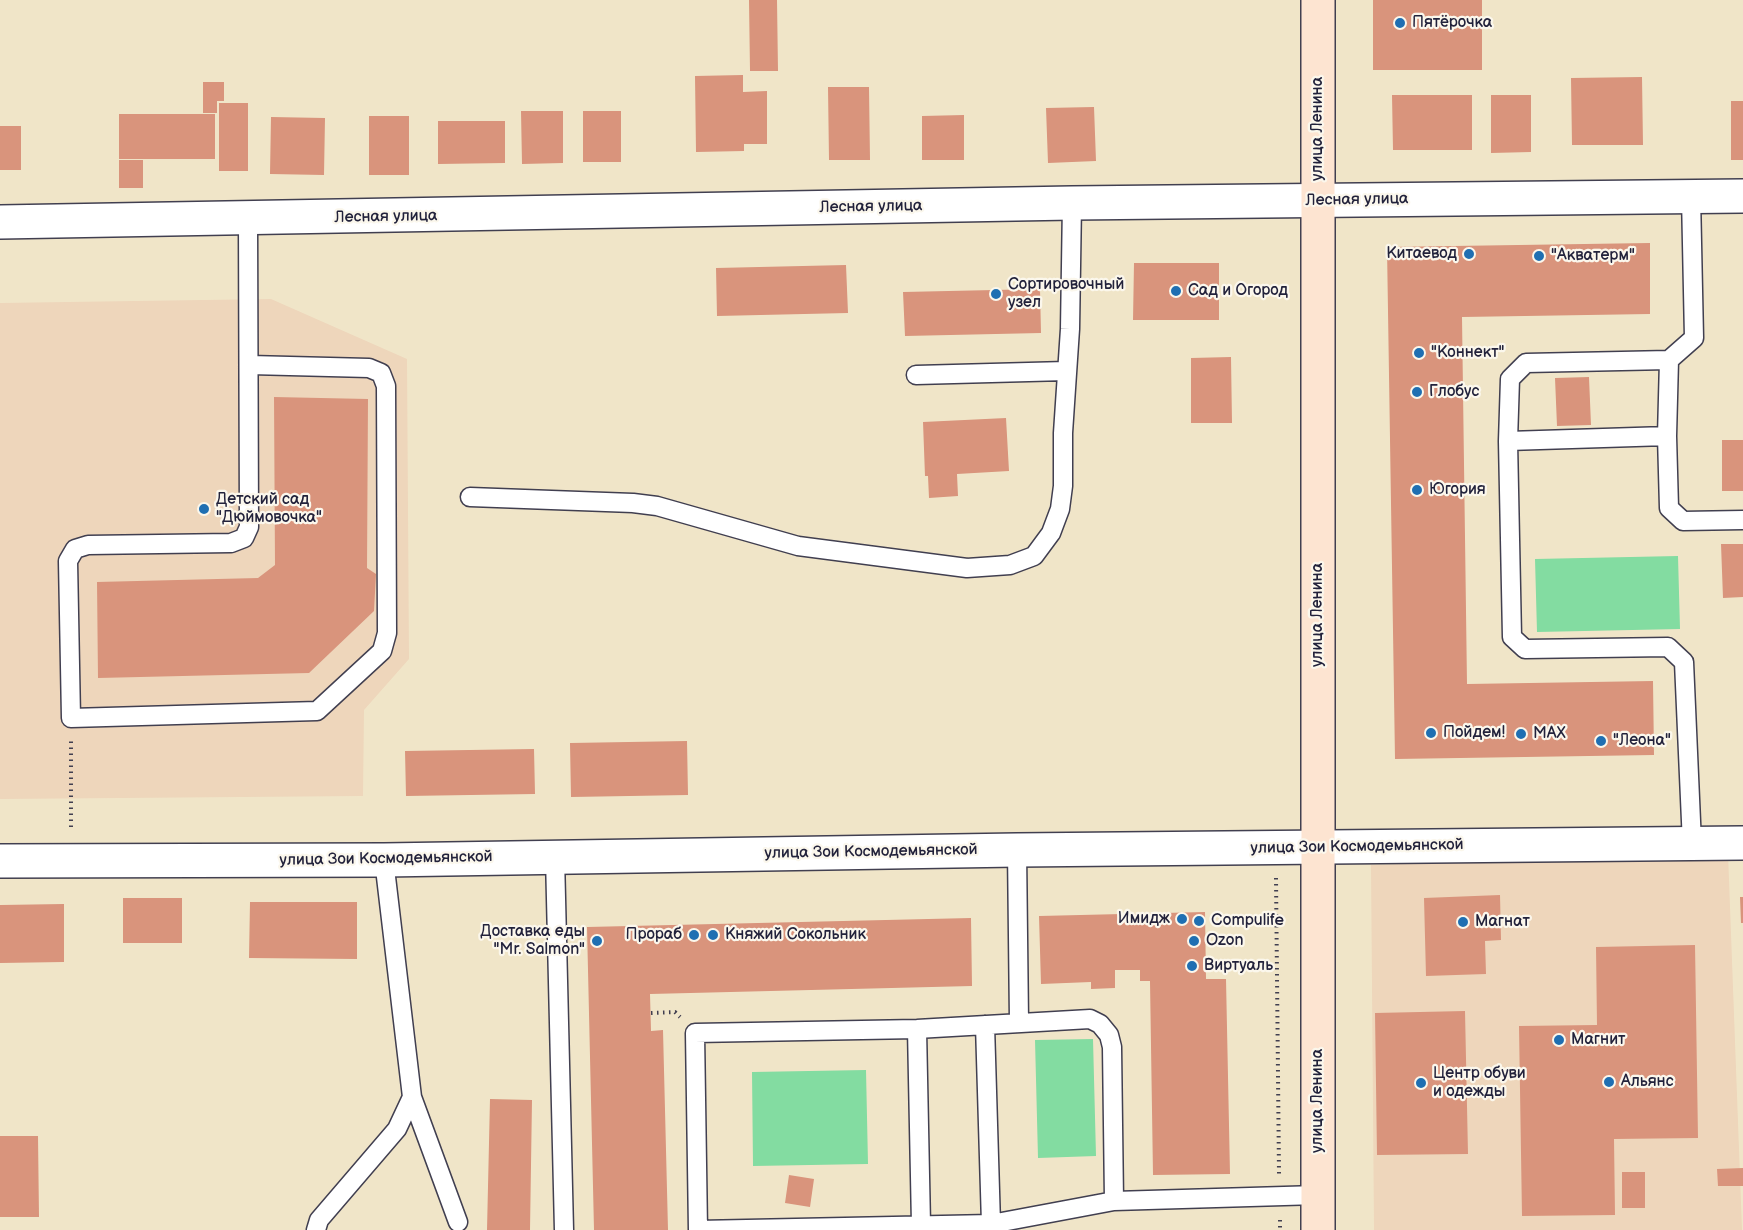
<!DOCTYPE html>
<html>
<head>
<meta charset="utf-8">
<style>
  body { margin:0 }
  canvas { display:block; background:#f0e5c8 }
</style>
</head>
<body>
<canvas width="1743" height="1230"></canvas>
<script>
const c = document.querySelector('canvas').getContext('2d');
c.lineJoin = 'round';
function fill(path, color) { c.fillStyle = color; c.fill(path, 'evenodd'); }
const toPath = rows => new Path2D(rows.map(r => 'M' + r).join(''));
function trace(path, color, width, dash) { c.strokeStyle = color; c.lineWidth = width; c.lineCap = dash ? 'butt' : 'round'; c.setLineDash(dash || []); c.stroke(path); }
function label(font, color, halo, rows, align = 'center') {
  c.font = font + ' "Balsamiq Sans",sans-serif'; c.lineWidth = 4.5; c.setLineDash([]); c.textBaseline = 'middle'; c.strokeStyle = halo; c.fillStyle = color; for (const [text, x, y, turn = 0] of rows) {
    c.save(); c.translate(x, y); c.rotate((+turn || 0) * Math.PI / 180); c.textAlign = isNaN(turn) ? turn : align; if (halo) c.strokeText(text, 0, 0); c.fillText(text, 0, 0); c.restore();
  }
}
const built = toPath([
  [271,299,407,359,409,659,364,710,363,796,0,799,0,303],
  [1728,853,1742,1230,1374,1230,1371,865]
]);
const green = toPath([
  [1678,556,1680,629,1537,632,1535,559],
  [1093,1039,1096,1156,1038,1158,1035,1040],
  [866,1070,868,1164,753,1166,752,1072]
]);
const building = toPath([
  [749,0,777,0,778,71,750,71],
  [1373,0,1482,0,1482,70,1373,70],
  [743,75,743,92,767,91,767,144,744,144,744,151,696,152,695,76],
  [1642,77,1643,145,1572,145,1571,78],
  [203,82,224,82,224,101,217,101,217,113,203,113],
  [828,87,869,87,870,160,829,160],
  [1392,95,1472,95,1472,150,1393,150],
  [1491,95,1531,95,1531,152,1491,153],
  [1731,101,1743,101,1743,160,1731,160],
  [219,103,248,103,248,171,219,171],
  [1094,107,1096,161,1048,163,1046,108],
  [521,111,563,111,563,163,522,164],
  [583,111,621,111,621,162,583,162],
  [119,114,215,114,215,159,119,159],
  [964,115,964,160,922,160,922,116],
  [369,116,409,116,409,175,369,175],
  [271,117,325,118,324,175,270,174],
  [438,121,505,121,505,163,438,164],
  [0,126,21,126,21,170,0,170],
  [119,160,143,160,143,188,119,188],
  [1650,243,1650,314,1462,317,1467,684,1653,681,1654,755,1395,759,1387,247],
  [1134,263,1219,263,1219,320,1133,320],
  [846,265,848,313,717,316,716,268],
  [1040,289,1041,333,905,336,903,292],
  [1231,357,1232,423,1191,423,1191,358],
  [1589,377,1591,425,1557,426,1555,378],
  [274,397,368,399,367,568,376,574,374,611,309,673,98,678,97,582,258,578,275,565],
  [1006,418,1009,471,957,474,958,496,929,498,928,476,925,476,923,422],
  [1722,440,1743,440,1743,491,1722,491],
  [1721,544,1743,544,1743,597,1723,598],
  [687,741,688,795,571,797,570,743],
  [534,749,535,794,406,796,405,751],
  [1500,895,1501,940,1485,941,1486,974,1426,976,1424,898],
  [1740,897,1743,897,1743,923,1741,923],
  [123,898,182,898,182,943,123,943],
  [250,902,357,902,357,959,249,958],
  [64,904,64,962,0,963,0,905],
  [1205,912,1206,979,1226,979,1230,1174,1153,1175,1150,981,1140,981,1140,970,1115,970,1115,988,1091,989,1091,982,1041,984,1039,916],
  [971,918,972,986,650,994,651,1031,663,1030,668,1230,594,1230,587,927],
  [1695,945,1698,1138,1614,1139,1615,1215,1522,1216,1519,1026,1597,1025,1596,947],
  [1465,1011,1468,1154,1377,1155,1375,1013],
  [490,1099,532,1100,530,1230,487,1230],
  [0,1136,38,1136,39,1217,0,1217],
  [1743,1168,1743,1186,1718,1186,1717,1169],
  [1622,1172,1645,1172,1645,1208,1622,1208],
  [789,1175,814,1179,810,1207,785,1203]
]);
const path = toPath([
  [71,827,71,739],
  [1276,878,1279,1174],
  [651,1013,675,1012,680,1017],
  [1280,1220,1280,1230]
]);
const lane = toPath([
  [1691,196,1694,338,1669,360,1526,363,1510,379,1508,441,1512,637,1525,649,1668,647,1684,662,1692,844],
  [248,220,249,527,244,538,231,543,88,545,75,549,68,561,71,718,317,711,382,651,387,633,386,386,381,373,369,368,250,365],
  [1669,360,1667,436,1669,508,1683,521,1743,520],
  [916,375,1066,371],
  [1508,441,1667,436],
  [470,497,633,503,657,506,798,546,967,568,1010,565,1034,556,1051,533,1060,509,1063,486,1063,433,1070,329,1072,203],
  [1017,850,1019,1022],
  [555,857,564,1230],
  [985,1025,991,1224],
  [917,1029,921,1225],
  [412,1097,458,1222],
  [1114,1201,1112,1047,1109,1035,1100,1024,1090,1019,917,1029,695,1033,698,1230,991,1224,1114,1201,1318,1195],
  [316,1230,319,1220,397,1129,412,1097,384,860]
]);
const street = toPath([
  [0,222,1072,203,1743,196],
  [0,861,384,860,1017,850,1743,843]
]);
const secondary = toPath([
  [1318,1230,1318,0]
]);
const markers = [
  [1400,23,6,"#1f6fb2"],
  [1469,254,6,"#1f6fb2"],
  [1539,256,6,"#1f6fb2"],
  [1176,291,6,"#1f6fb2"],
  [996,294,6,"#1f6fb2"],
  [1419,353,6,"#1f6fb2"],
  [1417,392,6,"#1f6fb2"],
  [1417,490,6,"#1f6fb2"],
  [204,509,6,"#1f6fb2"],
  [1431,733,6,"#1f6fb2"],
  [1521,734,6,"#1f6fb2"],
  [1601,741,6,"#1f6fb2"],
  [1182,919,6,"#1f6fb2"],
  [1199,921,6,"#1f6fb2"],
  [1463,922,6,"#1f6fb2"],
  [694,935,6,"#1f6fb2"],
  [713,935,6,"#1f6fb2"],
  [597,941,6,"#1f6fb2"],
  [1194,941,6,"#1f6fb2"],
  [1192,966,6,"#1f6fb2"],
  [1559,1040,6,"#1f6fb2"],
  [1609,1082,6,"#1f6fb2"],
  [1421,1083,6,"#1f6fb2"]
];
const poiNames = [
  ["Пятёрочка",1412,23],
  ["Китаевод",1457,254,"right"],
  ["\"Акватерм\"",1551,256],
  ["Сортировочный",1008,285],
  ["узел",1008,303],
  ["Сад и Огород",1188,291],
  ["\"Коннект\"",1431,353],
  ["Глобус",1429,392],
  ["Югория",1429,490],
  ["Детский сад",216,500],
  ["\"Дюймовочка\"",216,518],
  ["Пойдем!",1443,733],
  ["MAX",1533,734],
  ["\"Леона\"",1613,741],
  ["Имидж",1170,919,"right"],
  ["Compulife",1211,921],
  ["Магнат",1475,922],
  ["Доставка еды",585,932,"right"],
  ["\"Mr. Salmon\"",585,950,"right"],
  ["Прораб",682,935,"right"],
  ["Княжий Сокольник",725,935],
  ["Ozon",1206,941],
  ["Виртуаль",1204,966],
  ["Магнит",1571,1040],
  ["Центр обуви",1433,1074],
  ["и одежды",1433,1092],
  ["Альянс",1621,1082]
];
const streetNames = [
  ["улица Ленина",1318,129,-90],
  ["Лесная улица",1357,200,-1],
  ["Лесная улица",871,207,-1],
  ["Лесная улица",386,217,-1],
  ["улица Ленина",1318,615,-90],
  ["улица Зои Космодемьянской",1357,847,-1],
  ["улица Зои Космодемьянской",871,852,-1],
  ["улица Зои Космодемьянской",386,859,-1],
  ["улица Ленина",1318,1101,-90]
];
fill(built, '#eed6bb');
fill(green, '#83dca1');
fill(building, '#d9947c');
trace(lane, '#413f50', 21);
trace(street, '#413f50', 36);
trace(secondary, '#413f50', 36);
trace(path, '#413f50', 4, [1.5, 4.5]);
trace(lane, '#fff', 18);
trace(street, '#fff', 33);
trace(secondary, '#fde4d1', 33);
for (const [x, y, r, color] of markers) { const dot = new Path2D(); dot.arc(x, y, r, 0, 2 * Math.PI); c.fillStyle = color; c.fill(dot); trace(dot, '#fbf7ec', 2); }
label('16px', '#22223b', '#fbf7ec', poiNames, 'left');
label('16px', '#22223b', '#fbf7ec', streetNames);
</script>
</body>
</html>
